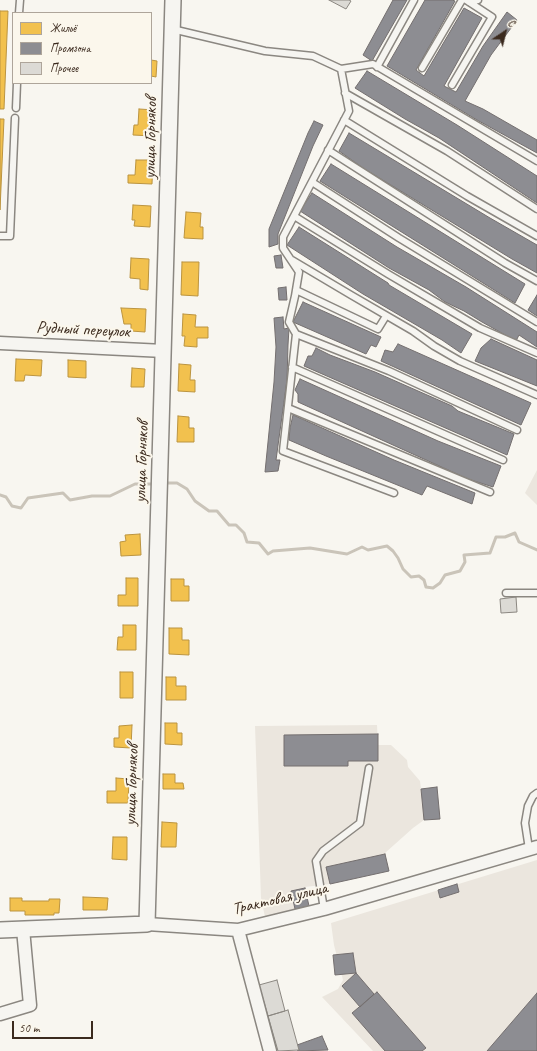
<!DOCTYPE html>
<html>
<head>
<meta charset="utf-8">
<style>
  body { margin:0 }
  #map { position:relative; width:537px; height:1051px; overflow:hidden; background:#f8f6f0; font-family:Caveat,sans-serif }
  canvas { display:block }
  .legend { position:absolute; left:12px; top:12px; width:140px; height:72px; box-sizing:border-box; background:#fbf7ec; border:1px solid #aea59a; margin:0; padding:5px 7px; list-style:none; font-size:12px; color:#3b2a1e }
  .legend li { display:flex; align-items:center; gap:8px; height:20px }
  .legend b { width:20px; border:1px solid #aea59a }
  .north { position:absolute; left:485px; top:12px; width:40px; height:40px; -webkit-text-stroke:3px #fbf7ec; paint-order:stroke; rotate:35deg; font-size:11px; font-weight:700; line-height:16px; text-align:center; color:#3b2a1e }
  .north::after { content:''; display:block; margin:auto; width:14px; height:18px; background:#3b2a1e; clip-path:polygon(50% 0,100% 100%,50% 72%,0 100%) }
  .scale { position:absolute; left:12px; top:1021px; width:81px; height:18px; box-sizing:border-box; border:2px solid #3b2a1e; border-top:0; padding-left:5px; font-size:12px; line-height:14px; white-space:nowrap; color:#3b2a1e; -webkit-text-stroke:3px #fbf7ec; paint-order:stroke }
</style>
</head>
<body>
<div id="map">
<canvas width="537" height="1051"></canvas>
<ul class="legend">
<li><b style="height:11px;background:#f2c14e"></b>Жильё</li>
<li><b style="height:11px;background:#8d8d92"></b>Промзона</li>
<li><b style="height:11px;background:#dcdad5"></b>Прочее</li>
</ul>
<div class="north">С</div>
<div class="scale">50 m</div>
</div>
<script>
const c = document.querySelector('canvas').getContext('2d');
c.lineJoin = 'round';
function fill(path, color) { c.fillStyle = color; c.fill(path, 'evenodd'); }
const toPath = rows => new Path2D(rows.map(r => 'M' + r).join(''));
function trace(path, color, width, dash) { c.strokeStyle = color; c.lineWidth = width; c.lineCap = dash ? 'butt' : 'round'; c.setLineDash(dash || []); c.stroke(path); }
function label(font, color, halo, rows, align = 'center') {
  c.font = font + ' Caveat,sans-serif'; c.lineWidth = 4; c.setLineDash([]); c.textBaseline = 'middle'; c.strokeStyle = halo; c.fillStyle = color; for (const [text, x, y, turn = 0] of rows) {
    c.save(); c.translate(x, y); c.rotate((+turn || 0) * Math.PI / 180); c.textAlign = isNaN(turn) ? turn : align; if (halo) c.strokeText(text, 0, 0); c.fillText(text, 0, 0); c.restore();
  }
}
const built = toPath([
  [537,470,537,505,525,493],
  [377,725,378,745,391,745,407,760,408,767,420,781,421,789,437,787,440,819,424,820,413,828,385,853,389,871,330,884,305,887,309,906,265,917,261,898,255,726],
  [537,860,537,1051,373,1051,322,997,338,989,343,980,334,945,331,923]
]);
const homes = toPath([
  [0,11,8,11,4,109,0,109,0,11],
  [151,60,157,61,156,77,151,76,151,60],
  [139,109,155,110,153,136,133,135,134,125,138,125,139,109],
  [0,119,4,119,0,210,0,119],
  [136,160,153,160,152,184,128,183,128,175,135,175,136,160],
  [133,205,151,206,150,227,134,226,135,220,132,220,133,205],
  [186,212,201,213,200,227,203,227,203,239,184,238,186,212],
  [131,258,149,259,148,290,140,289,140,279,130,278,131,258],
  [182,262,199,262,198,296,181,295,182,262],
  [121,308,146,309,145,332,131,331,131,324,124,324,121,308],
  [183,314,196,315,195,327,208,327,208,338,197,338,197,347,184,346,185,336,182,336,183,314],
  [16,359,42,360,41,376,25,375,24,381,15,381,16,359],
  [68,360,86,361,86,378,68,377,68,360],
  [179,364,191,365,190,380,195,380,195,392,178,391,179,364],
  [132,368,145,369,144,387,131,387,132,368],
  [178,416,189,417,189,428,194,428,194,442,177,442,178,416],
  [140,534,141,555,121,556,120,542,126,541,125,535,140,534],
  [126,578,138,578,138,606,118,606,118,595,126,595,126,578],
  [171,579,184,579,184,586,189,586,189,601,171,601,171,579],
  [123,625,136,625,136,650,117,650,118,637,123,637,123,625],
  [169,628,182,628,182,640,189,640,189,655,169,654,169,628],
  [120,672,133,672,133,698,120,698,120,672],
  [166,677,176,677,176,686,186,686,186,700,166,700,166,677],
  [165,723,177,723,177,733,182,733,182,745,165,744,165,723],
  [132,725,131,748,114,747,114,738,119,738,119,726,132,725],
  [163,774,175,774,175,783,183,783,184,789,163,789,163,774],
  [116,778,129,779,128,803,107,803,107,791,116,791,116,778],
  [162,822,177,823,176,847,161,847,162,822],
  [113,837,127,837,127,860,112,859,113,837],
  [83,897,108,898,107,910,83,910,83,897],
  [10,898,22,898,22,901,49,901,49,899,60,899,59,913,54,913,54,915,25,915,25,911,10,911,10,898]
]);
const industry = toPath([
  [393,0,407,0,372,61,363,55,393,0],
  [425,0,452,0,455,1,416,70,424,76,464,8,482,18,444,86,456,92,483,46,507,12,517,20,491,55,465,101,483,109,537,140,537,153,477,120,387,66,425,0],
  [367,71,457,125,537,176,537,203,439,138,405,119,355,88,367,71],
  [314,121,323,125,313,146,278,234,278,244,269,247,269,229,308,133,314,121],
  [349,133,490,218,537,245,537,273,512,259,363,168,339,151,349,133],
  [331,164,525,284,515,303,320,181,331,164],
  [312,193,397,247,466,287,537,332,537,347,519,335,516,341,482,322,464,311,445,302,429,290,389,268,300,211,312,193],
  [299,227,388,283,389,285,472,334,461,353,442,340,363,294,287,245,299,227],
  [281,255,283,268,276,268,274,256,281,255],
  [286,287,287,300,279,300,278,288,286,287],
  [537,295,537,316,528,310,537,295],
  [303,302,381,337,376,347,371,345,366,354,293,322,303,302],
  [283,317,284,329,289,328,288,345,287,380,276,460,280,460,278,471,265,472,274,382,276,347,274,318,283,317],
  [491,339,537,360,537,386,475,361,481,348,491,339],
  [398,344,531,403,521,425,381,361,385,350,393,352,398,344],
  [316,348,330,355,375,372,452,406,458,411,514,434,507,455,304,366,308,356,312,356,316,348],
  [300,379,438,441,501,466,493,487,468,479,298,402,298,394,295,390,300,379],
  [293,415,394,460,475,493,472,504,427,486,422,495,326,456,289,440,290,428,293,415],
  [378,734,378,761,348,761,348,766,284,766,284,735,378,734],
  [437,787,440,819,424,820,421,789,437,787],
  [385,854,389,871,330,884,326,867,385,854],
  [457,884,459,892,440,898,438,890,457,884],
  [305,888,309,906,295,909,291,891,305,888],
  [353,953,356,973,335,975,333,955,353,953],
  [356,973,374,994,360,1007,342,986,356,973],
  [377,992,426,1048,422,1051,385,1051,352,1013,377,992],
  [537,993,537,1051,487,1051,537,993],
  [322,1036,328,1050,297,1051,299,1050,297,1045,322,1036]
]);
const stream = toPath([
  [164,483,177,483,187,489,195,501,209,511,217,511,229,525,236,525,244,533,247,542,259,543,268,554,273,551,310,548,347,554,362,547,368,550,387,546,393,551,398,558,403,569,411,577,419,576,424,580,426,587,433,588,440,583,445,575,460,571,465,562,464,555,490,553,496,537,505,537,515,533,519,542,537,550],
  [0,495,6,497,12,506,21,508,28,498,63,493,70,500,92,496,110,496,135,484,155,484]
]);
const building = toPath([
  [329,0,349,0,351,1,346,9,329,0],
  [516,597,517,612,501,613,500,599,516,597],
  [277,980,285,1011,268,1016,259,985,277,980],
  [288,1010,299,1050,278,1051,268,1016,288,1010]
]);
const service = toPath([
  [469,2,478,0],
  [19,13,20,0],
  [172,29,265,51,313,56,341,69,373,64,537,161],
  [377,67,414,0],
  [422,68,462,0],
  [341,69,349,111,283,237,283,248,299,272,295,296,289,322,296,334,283,451,394,493],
  [452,85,492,17,466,0],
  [345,93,447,151,537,209],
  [16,108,17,83],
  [344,120,467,196,537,236],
  [328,150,505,263,537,281],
  [312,182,399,238,537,322],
  [294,216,388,274,480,328,537,353],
  [0,236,10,236,15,118],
  [292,260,351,295,413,331,434,346,460,361,537,395],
  [296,290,378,329,386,316],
  [296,334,389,371,517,430],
  [292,367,503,460],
  [288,408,490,492],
  [506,593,537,593],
  [529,849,525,823,528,806,533,796,537,793],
  [324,909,316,861,323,851,360,823,369,768]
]);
const minor = toPath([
  [0,343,164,351],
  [147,924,238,930,324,909,537,847],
  [238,930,270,1051],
  [0,1014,30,1005,23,929]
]);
const tertiary = toPath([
  [0,930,147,924,173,0]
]);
const streetNames = [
  ["улица Горняков",151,138,-89],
  ["Рудный переулок",83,330,3],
  ["улица Горняков",142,462,-88],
  ["улица Горняков",132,785,-88],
  ["Трактовая улица",280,899,-13]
];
fill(built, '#ebe6de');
fill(homes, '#f2c14e');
trace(homes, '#bb9440', 1);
fill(industry, '#8d8d92');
trace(industry, '#746f6f', 1);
trace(stream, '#cac4b9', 3);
fill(building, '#dcdad5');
trace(building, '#8b8781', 1);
trace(service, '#8b8781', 9);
trace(minor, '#8b8781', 15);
trace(tertiary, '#8b8781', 18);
trace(service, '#f6f5f1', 6);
trace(minor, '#f6f5f1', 12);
trace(tertiary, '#f6f5f1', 15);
label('17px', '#3b2a1e', '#fbf7ec', streetNames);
</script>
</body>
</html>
